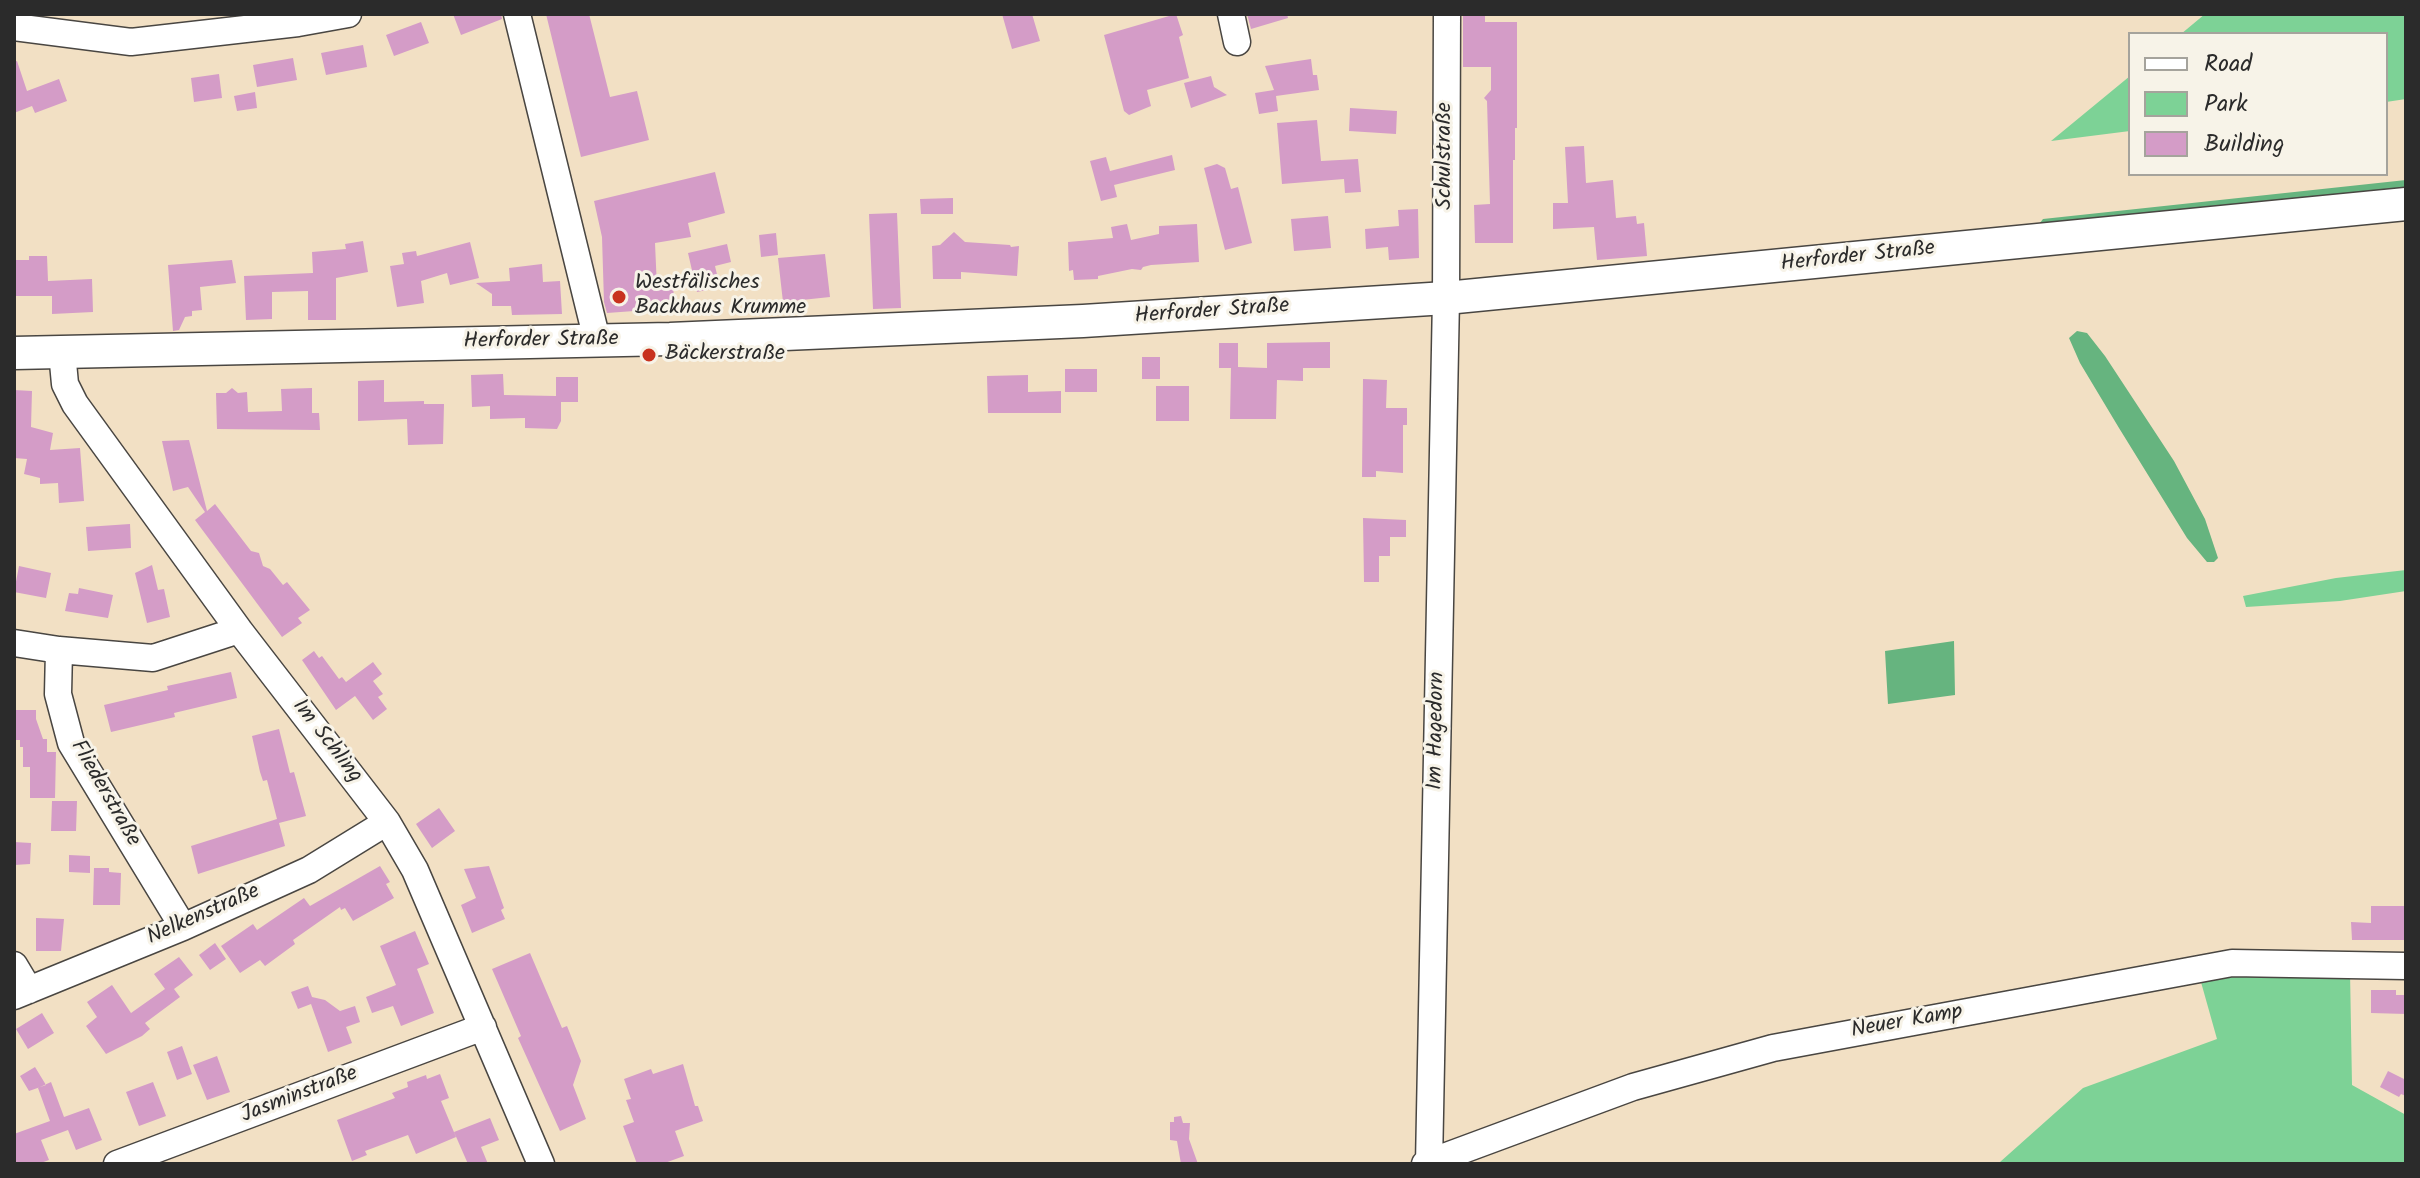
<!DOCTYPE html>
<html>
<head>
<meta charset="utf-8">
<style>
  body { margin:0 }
  #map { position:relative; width:2420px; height:1178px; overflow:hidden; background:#f2e0c4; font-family:Kalam,sans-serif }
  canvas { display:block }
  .frame { position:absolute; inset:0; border:16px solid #2b2b2b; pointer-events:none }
  .legend { position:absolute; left:2128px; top:32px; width:260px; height:144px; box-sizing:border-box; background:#f7f3e8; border:2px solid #a5a39c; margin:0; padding:10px 14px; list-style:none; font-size:24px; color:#2b2b2b }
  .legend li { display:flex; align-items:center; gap:16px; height:40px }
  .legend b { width:40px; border:2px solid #a5a39c }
</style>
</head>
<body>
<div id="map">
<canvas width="2420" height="1178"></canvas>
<div class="frame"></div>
<ul class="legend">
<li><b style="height:10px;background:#fff"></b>Road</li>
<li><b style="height:22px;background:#7dd296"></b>Park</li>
<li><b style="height:22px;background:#d49cc7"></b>Building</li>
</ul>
</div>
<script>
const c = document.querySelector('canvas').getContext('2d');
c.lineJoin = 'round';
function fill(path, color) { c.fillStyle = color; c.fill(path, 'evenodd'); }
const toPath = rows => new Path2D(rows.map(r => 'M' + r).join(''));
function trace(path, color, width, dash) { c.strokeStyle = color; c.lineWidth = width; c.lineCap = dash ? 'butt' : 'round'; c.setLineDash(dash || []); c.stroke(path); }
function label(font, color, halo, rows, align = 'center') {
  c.font = font + ' Kalam,sans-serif'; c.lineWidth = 6; c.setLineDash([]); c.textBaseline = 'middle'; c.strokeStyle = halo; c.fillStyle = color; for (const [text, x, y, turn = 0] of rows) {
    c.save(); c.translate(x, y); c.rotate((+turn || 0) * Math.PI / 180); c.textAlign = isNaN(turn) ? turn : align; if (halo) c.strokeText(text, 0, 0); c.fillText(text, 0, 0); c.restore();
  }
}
const green = toPath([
  [2205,14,2406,14,2406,99,2386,102,2386,34,2181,34],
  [2130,76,2130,131,2051,141],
  [2406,570,2406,591,2340,601,2246,607,2243,596,2336,578],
  [2350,971,2352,1085,2406,1115,2406,1164,2002,1164,2000,1162,2083,1088,2217,1039,2199,975]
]);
const forest = toPath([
  [2406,180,2406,194,2036,228,2043,219],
  [2077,331,2087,333,2105,356,2174,461,2205,519,2218,558,2214,562,2207,562,2187,538,2119,428,2080,363,2069,338],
  [1954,641,1955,695,1888,704,1885,651]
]);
const building = toPath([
  [453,14,501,14,502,19,461,35],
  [546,14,589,14,610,97,637,91,649,140,581,157],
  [1002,14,1032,14,1040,41,1012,49],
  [1176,14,1183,35,1179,37,1189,78,1147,90,1151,106,1129,115,1124,111,1104,35],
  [1247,14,1287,14,1288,18,1251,29],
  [1463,14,1485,14,1485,22,1517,22,1517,128,1515,128,1515,160,1513,160,1513,243,1475,243,1474,205,1490,204,1487,101,1484,98,1491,90,1491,67,1463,67],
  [421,22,429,43,394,56,386,35],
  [363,45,367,67,326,75,321,53],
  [293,58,297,80,257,87,253,65],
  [1311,59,1313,75,1317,75,1319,90,1276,96,1278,111,1259,114,1255,93,1274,90,1265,66],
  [17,61,27,91,59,79,67,101,35,113,32,106,14,113,14,62],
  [219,74,222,98,194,102,191,78],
  [1211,76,1214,87,1227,95,1191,108,1184,83],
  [255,92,257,108,237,111,234,96],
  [1350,108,1397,111,1396,134,1349,131],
  [1317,120,1321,161,1358,159,1361,192,1345,193,1344,179,1282,184,1277,123],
  [1584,146,1586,183,1613,180,1616,218,1636,216,1637,224,1644,223,1647,256,1597,260,1594,227,1553,229,1553,203,1568,203,1565,147],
  [1172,155,1175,170,1114,185,1117,197,1101,201,1090,161,1106,157,1110,171],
  [1217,164,1225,168,1231,189,1238,187,1252,243,1225,250,1204,168],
  [715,172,725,213,688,223,691,237,655,243,657,288,673,287,675,308,607,313,604,302,602,237,594,201],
  [953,198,953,214,921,214,920,199],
  [1418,209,1419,258,1389,260,1388,247,1366,249,1365,229,1399,226,1398,210],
  [897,213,901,308,873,309,869,214],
  [1328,216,1331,248,1294,251,1291,219],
  [1127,224,1131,240,1159,234,1159,226,1197,224,1199,262,1151,265,1143,267,1141,270,1132,269,1098,276,1098,279,1074,280,1073,270,1069,271,1068,242,1113,238,1111,227],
  [954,232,965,242,1010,245,1011,247,1019,246,1017,276,961,272,961,279,933,279,932,246,940,245],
  [776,233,778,255,761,257,759,235],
  [363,241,368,272,336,278,336,320,308,320,308,291,272,292,272,319,246,320,244,276,313,273,312,252,346,249,345,244],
  [470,242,479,278,450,285,447,273,421,281,424,303,397,307,390,266,404,264,402,253,416,251,417,256],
  [727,244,731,262,715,266,720,287,697,292,688,253],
  [825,254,830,297,783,302,778,258],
  [29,256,47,256,48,281,92,279,93,312,52,314,52,296,14,296,14,260,29,260],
  [232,260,236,283,200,287,202,310,192,311,192,316,185,317,179,330,173,331,168,265],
  [542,264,543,282,560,281,562,314,512,315,511,306,492,306,492,294,476,283,510,281,509,268],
  [1330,342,1330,368,1303,368,1303,381,1277,380,1276,419,1230,419,1231,368,1219,368,1219,343,1238,343,1238,367,1267,368,1267,343],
  [1142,357,1160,357,1160,379,1142,379],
  [1065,369,1097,369,1097,392,1065,392],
  [503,374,504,395,556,396,556,377,578,377,578,402,561,402,561,421,557,429,525,428,525,418,490,419,490,406,472,407,471,375],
  [1028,375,1028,392,1061,391,1061,413,988,413,987,376],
  [1363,379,1387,380,1386,408,1407,408,1407,425,1403,425,1403,473,1376,471,1376,477,1362,477],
  [384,380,384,402,424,401,424,404,444,404,443,444,408,445,407,419,358,421,358,381],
  [1156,386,1189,386,1189,421,1156,421],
  [232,388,238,393,247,392,248,412,282,411,281,389,312,388,312,413,319,413,320,430,217,429,216,393,226,393],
  [14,390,32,391,31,427,53,433,50,450,80,448,84,501,59,503,58,483,40,484,40,478,24,474,27,459,14,458],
  [189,440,207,511,215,504,251,551,259,553,263,566,270,569,283,585,287,582,310,610,298,618,302,623,282,637,195,520,205,512,188,487,173,491,162,441],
  [1363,518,1406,520,1406,537,1390,537,1390,556,1379,556,1379,582,1364,582],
  [130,524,131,548,88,551,86,527],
  [152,565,158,590,164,589,170,617,147,623,135,573],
  [19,566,51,573,46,598,14,592],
  [79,588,113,595,108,618,65,611,69,593,78,594],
  [314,651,319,658,322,656,339,679,342,677,346,682,373,662,382,674,373,681,383,694,378,697,387,709,373,720,355,696,336,710,302,660],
  [231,672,237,698,174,713,175,717,111,732,104,705,168,690,167,686],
  [14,710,36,710,36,719,43,739,47,739,47,752,56,752,55,798,30,798,30,767,23,767,23,747,20,747,20,740,14,740],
  [279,729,290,773,294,772,306,816,279,823,285,846,198,874,191,846,277,819,267,780,263,781,260,772,252,736],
  [52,801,77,801,76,831,51,831],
  [439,808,455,831,432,848,416,824],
  [14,842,31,843,30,864,14,865],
  [69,855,90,856,90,873,69,872],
  [380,866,390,882,386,884,394,898,353,921,345,908,341,910,340,907,293,940,295,944,265,966,260,960,240,973,221,946,253,924,257,930,304,898,310,906],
  [489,866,504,908,501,910,505,919,472,933,461,905,476,898,464,869],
  [94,868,109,868,109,872,121,873,120,905,93,905],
  [2371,906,2406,906,2406,940,2352,940,2351,922,2371,923],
  [36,918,64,919,61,951,36,951],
  [415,931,429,964,417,969,434,1013,401,1026,393,1006,372,1013,366,997,396,985,380,946],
  [215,943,226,959,210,970,199,955],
  [530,953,562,1028,567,1026,581,1061,573,1085,586,1119,560,1131,518,1038,521,1036,492,969],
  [179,957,193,975,174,989,180,997,145,1023,150,1029,142,1036,106,1054,86,1026,97,1017,87,1002,112,985,131,1013,165,989,154,974],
  [308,986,312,997,325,1000,340,1011,355,1006,360,1022,346,1027,352,1043,328,1052,311,1004,298,1009,291,992],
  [2371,990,2396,990,2396,995,2406,995,2406,1014,2371,1013],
  [42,1013,54,1033,28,1049,16,1029],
  [182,1046,192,1074,177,1080,167,1052],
  [217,1056,230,1092,207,1100,193,1065],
  [683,1064,695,1106,698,1106,703,1121,675,1131,684,1156,662,1164,637,1164,623,1126,634,1122,626,1100,631,1099,624,1079,651,1069,653,1074],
  [35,1067,46,1085,29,1091,20,1076],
  [2388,1071,2406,1080,2406,1096,2401,1094,2399,1097,2380,1087],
  [440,1074,449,1098,441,1101,456,1137,416,1154,408,1135,365,1151,367,1155,352,1161,337,1120,395,1098,392,1093,408,1087,407,1082,426,1075,427,1079],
  [51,1082,64,1117,89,1108,102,1140,76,1150,68,1130,41,1140,49,1160,38,1164,14,1164,14,1134,50,1121,38,1088],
  [153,1082,166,1116,139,1126,126,1092],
  [1181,1116,1183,1123,1190,1123,1189,1139,1198,1164,1181,1164,1177,1141,1170,1140,1170,1122,1174,1122,1174,1117],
  [490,1118,499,1140,481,1147,488,1164,468,1164,454,1132]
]);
const minor = toPath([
  [517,14,597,340],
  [1231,14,1237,42],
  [14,27,131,42,298,23,348,14],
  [62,352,65,384,75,404,239,630,387,822,415,870,541,1164],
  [14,643,59,650,153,658,239,630],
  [59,650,58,694,71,743,183,927],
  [14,965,29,990],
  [14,996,183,927,309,870,387,822],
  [117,1164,483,1027],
  [1425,1164,1633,1087,1773,1048,2232,963,2406,966],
  [1429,1164,1446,298,1447,14]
]);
const major = toPath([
  [14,353,670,339,1083,321,1446,298,2406,204]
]);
const markers = [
  [619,297,8,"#c8321e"],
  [649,355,8,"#c8321e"]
];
const streetNames = [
  ["Schulstraße",1446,156,-90],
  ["Herforder Straße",1858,258,-6],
  ["Herforder Straße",1212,313,-4],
  ["Herforder Straße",541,342,-1],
  ["Im Hagedorn",1438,731,-89],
  ["Im Schling",326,742,52],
  ["Fliederstraße",104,794,60],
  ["Nelkenstraße",204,916,-24],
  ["Neuer Kamp",1907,1023,-10],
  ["Jasminstraße",300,1096,-21]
];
const poiNames = [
  ["Westfälisches",635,284],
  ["Backhaus Krumme",635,309],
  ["Bäckerstraße",665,355]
];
fill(green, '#7dd296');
fill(forest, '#66b47f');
fill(building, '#d49cc7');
trace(minor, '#494642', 29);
trace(major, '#494642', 35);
trace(minor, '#fff', 26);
trace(major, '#fff', 32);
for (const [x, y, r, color] of markers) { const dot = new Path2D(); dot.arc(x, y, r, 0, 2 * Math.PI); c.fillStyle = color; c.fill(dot); trace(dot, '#f7f3e8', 3); }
label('22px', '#2b2b2b', '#f7f3e8', streetNames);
label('22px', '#2b2b2b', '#f7f3e8', poiNames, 'left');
</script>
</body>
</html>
